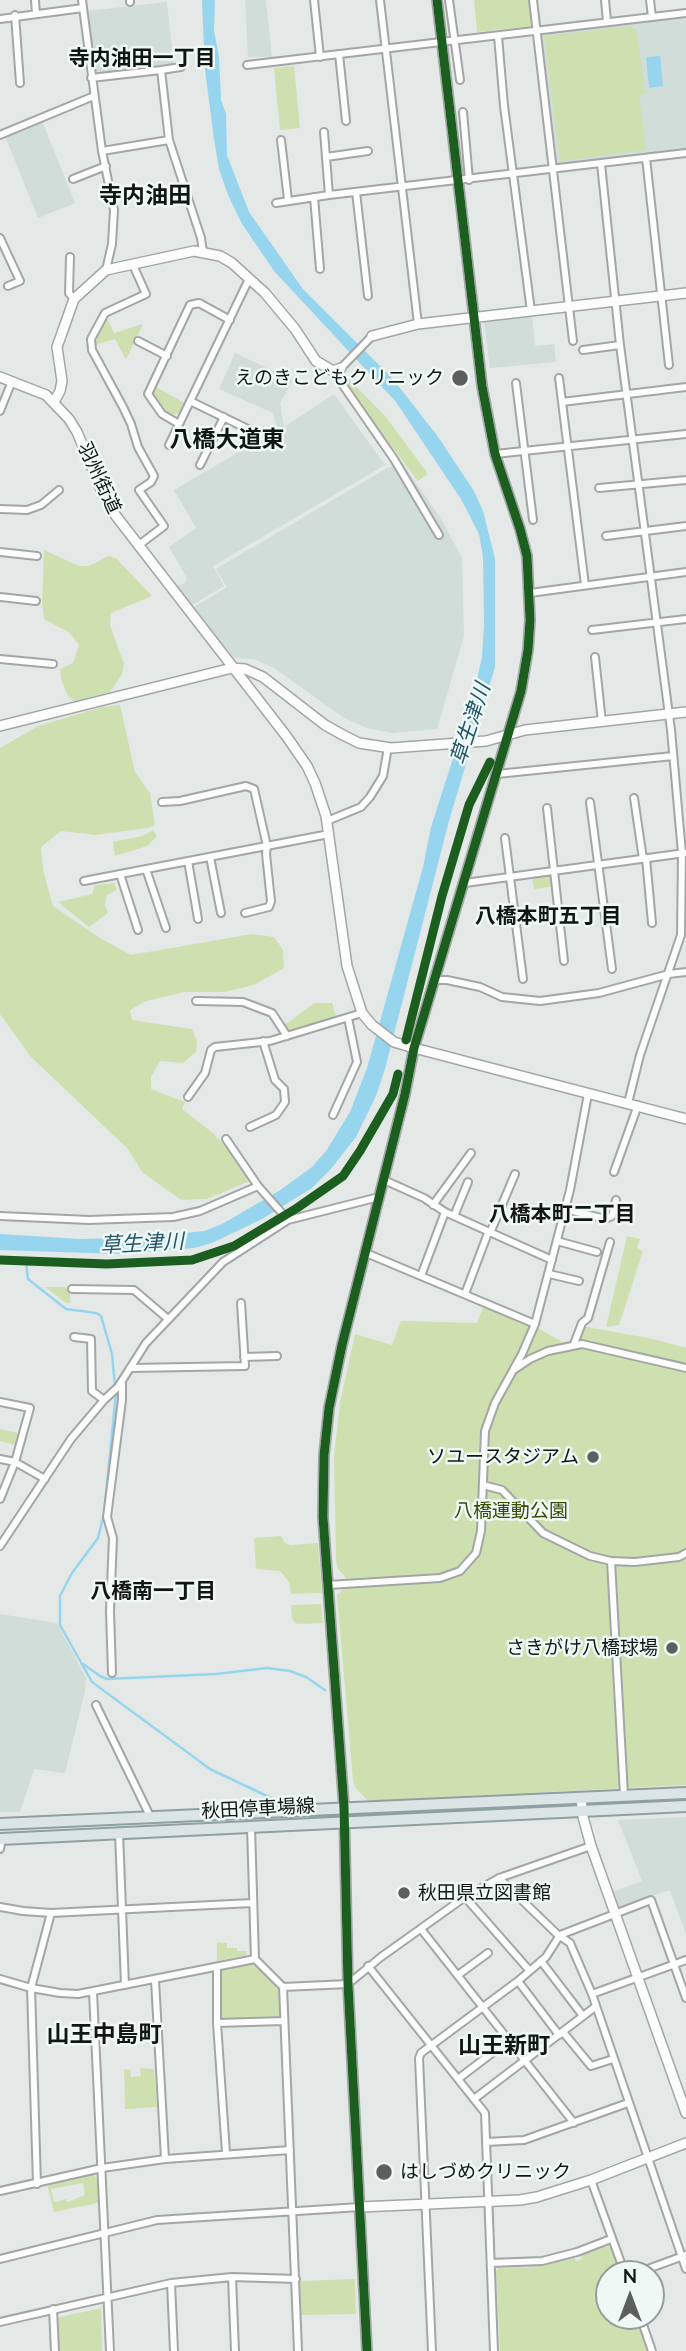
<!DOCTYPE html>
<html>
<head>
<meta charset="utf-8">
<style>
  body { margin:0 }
  #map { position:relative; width:686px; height:2351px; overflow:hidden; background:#e4e9e7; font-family:Mulish,sans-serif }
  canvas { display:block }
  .north { position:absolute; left:595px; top:2260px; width:70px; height:70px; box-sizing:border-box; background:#eef9f6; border:2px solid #969e9c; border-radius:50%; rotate:0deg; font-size:19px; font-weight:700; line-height:28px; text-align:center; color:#111514 }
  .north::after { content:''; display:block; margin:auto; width:24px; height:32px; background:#5b5f5e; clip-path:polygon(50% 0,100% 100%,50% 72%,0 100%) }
</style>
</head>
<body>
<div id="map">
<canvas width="686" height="2351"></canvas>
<div class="north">N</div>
</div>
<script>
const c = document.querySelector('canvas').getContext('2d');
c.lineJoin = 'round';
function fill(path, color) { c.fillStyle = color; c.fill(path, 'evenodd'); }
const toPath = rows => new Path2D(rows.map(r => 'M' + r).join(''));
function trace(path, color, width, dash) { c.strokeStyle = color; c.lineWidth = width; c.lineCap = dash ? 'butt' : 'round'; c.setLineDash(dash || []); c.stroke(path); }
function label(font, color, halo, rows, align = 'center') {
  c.font = font + ' Mulish,"Noto Sans JP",sans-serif'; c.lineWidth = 5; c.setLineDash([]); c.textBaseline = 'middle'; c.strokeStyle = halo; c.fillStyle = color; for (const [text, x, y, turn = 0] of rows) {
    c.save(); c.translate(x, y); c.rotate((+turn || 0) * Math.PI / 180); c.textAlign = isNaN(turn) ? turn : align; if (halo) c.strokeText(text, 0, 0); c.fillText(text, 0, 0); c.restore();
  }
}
const built = toPath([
  [245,0,266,0,272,57,248,57],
  [167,2,174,67,95,76,87,11],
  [686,17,686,150,557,164,542,34],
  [42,121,75,203,38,218,5,136],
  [532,316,535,346,554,344,556,362,490,368,484,322],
  [235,353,293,380,280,403,284,427,334,394,385,465,213,566,224,586,192,605,176,587,185,583,187,578,169,547,196,528,174,490,254,443,279,434,273,413,219,389],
  [402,463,440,517,462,558,464,636,437,729,392,733,367,728,344,718,274,668,254,659,234,658,194,607,227,587,216,569,387,468],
  [0,1614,57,1623,86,1678,85,1691,65,1773,34,1769,20,1812,0,1812],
  [686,1817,686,1934,670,1890,618,1908,612,1892,642,1881,618,1820]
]);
const green = toPath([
  [474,0,530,0,533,26,477,32],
  [630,26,637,31,645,94,639,95,646,150,560,161,544,36],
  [294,66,300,128,280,130,274,68],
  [106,317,114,333,143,324,126,360,115,339,95,345,100,325],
  [343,373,386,417,428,474,418,481,339,377],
  [156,387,185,403,181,412,173,415,159,406,153,394],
  [44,550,79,566,89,566,108,556,116,558,152,596,111,613,110,625,124,664,122,674,110,692,75,702,68,696,61,679,60,669,73,663,79,645,70,633,44,619,42,602],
  [120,705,135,772,150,793,155,825,148,828,96,835,61,831,41,847,43,870,53,906,100,938,131,955,252,934,274,937,283,950,284,968,254,985,225,992,185,992,146,1001,130,1010,132,1020,192,1029,197,1041,196,1052,183,1063,160,1061,151,1077,151,1089,185,1102,182,1109,213,1133,239,1161,250,1181,207,1199,181,1200,142,1172,128,1149,31,1057,0,1014,0,748,38,726,102,707],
  [153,830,157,836,147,846,115,856,113,842,142,836],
  [546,875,551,878,551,887,534,889,532,877],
  [114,883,117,890,107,895,105,905,108,913,89,927,58,902,92,894,95,885],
  [314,1003,332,1003,337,1020,289,1035,282,1024,289,1022],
  [627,1236,640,1239,637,1248,643,1251,619,1325,606,1327],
  [45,1287,70,1287,70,1303,66,1303],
  [484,1305,531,1324,562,1342,579,1340,582,1326,653,1339,686,1348,686,1365,651,1357,686,1366,686,1785,368,1801,355,1787,353,1780,337,1595,346,1586,346,1578,338,1569,336,1561,334,1455,340,1403,355,1334,392,1345,401,1321,477,1323],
  [0,1429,18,1433,15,1445,0,1441],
  [281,1536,285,1543,291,1545,318,1543,322,1593,291,1594,289,1582,280,1571,256,1569,254,1538],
  [321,1604,323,1623,299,1624,295,1623,292,1618,291,1605],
  [217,1942,227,1943,227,1948,237,1948,237,1951,247,1951,246,1955,217,1961],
  [256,1962,280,1988,281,2019,221,2021,220,1970],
  [140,2068,154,2069,157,2107,125,2109,124,2069,130,2070,131,2077,141,2076],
  [93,2174,98,2180,98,2203,54,2212,47,2184],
  [83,2183,85,2195,67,2202,66,2199,54,2202,51,2189],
  [608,2246,612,2248,622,2274,609,2274,609,2316,637,2316,650,2351,500,2351,496,2271,498,2268,531,2267,574,2258,576,2261,582,2259,581,2255],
  [355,2279,356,2314,301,2315,300,2281],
  [101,2308,102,2351,56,2351,56,2318]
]);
const water = toPath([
  [202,0,215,0,214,31,219,56,221,100,226,114,227,155,249,212,303,289,393,379,439,438,474,491,483,511,495,559,495,667,449,821,385,1069,376,1096,356,1137,331,1169,312,1188,262,1219,212,1243,194,1248,119,1254,0,1250,0,1234,81,1239,148,1237,204,1231,222,1224,279,1191,312,1167,326,1151,350,1112,367,1068,423,867,431,827,474,693,482,657,484,625,483,557,479,534,461,499,396,402,274,271,242,224,228,195,219,169,214,139,205,70],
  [660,56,663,86,649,88,646,57]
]);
const stream = toPath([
  [26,1263,28,1279,66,1309,96,1313,101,1316,112,1354,115,1386],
  [116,1393,104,1514,98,1538,72,1573,60,1596,60,1625,92,1682,210,1769,271,1798],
  [83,1664,100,1676,107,1679,216,1674,267,1668,290,1671,306,1677,325,1690]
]);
const street = toPath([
  [35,0,36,14],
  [82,0,102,151,114,210,112,244,106,270],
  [130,0,130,2],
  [314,0,320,57],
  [380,0,418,324],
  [449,0,460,80],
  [533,0,573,341],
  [605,0,607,21],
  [650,0,652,17],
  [15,15,20,83],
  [0,19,83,8],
  [498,36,504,106,531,311],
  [339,54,346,121],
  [247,65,686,13],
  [161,70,181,67],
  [91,78,161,70,169,140],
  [463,112,469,180],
  [324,132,329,195],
  [0,135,94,96],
  [281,140,288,200],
  [102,151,169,140,201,238,203,252],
  [326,157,368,151],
  [646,158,669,365],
  [601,164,620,345,671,730,682,853,681,935,640,1055,628,1103],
  [73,179,106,166],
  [356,192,368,296],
  [314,197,320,269],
  [276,203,329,195,686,153],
  [0,238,20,281,8,286],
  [70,257,69,293,74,299],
  [133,265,146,294,105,313,91,339,92,350,123,407,131,424,138,447,154,476,151,482,139,490,164,526,139,545],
  [138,341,167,356],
  [583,350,620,345],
  [341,368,372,336],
  [333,371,394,459,439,535],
  [559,378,585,585],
  [516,383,533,520],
  [190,401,252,431],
  [562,402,686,387],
  [0,411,12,381],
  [179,424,162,414,148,394,190,305,199,303,230,320],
  [169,445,249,279],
  [495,454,686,434],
  [200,465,224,417],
  [599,488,686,480],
  [0,509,27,510,41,505,59,490],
  [606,536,686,526],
  [0,552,37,556],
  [530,593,686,572],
  [0,597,36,601],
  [592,630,686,619],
  [595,657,602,722],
  [0,659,53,664],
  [497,774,673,756],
  [634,798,643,859],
  [162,802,180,801,246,786,254,789,267,846,266,854,271,901,269,907,245,913],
  [590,802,612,969],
  [547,808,564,961],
  [327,821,361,807,370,797,383,776,388,747],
  [505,838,523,979],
  [210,857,221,913],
  [646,858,652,923],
  [188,861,198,919],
  [146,869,166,928],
  [120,874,138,930],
  [84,881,329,834],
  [465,883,685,853],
  [435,980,447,980,480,987,502,997,540,1001,599,993,669,974,686,972],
  [196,1001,243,1002,272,1013,287,1036],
  [188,1097,205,1073,211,1050,215,1047,270,1041,362,1013],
  [333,1115,357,1062,348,1018],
  [250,1127,276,1115,285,1102,284,1089,275,1080,263,1041],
  [226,1139,258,1186],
  [614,1172,638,1105],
  [384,1180,424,1198,445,1212],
  [433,1205,471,1153],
  [565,1209,605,1219,612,1216,616,1200],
  [0,1216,89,1220,173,1217,200,1211,258,1186,288,1220],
  [454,1216,468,1182],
  [490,1233,515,1174],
  [557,1241,597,1252],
  [366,1253,535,1324],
  [549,1274,579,1281],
  [421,1276,445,1212,552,1260],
  [72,1289,134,1290,168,1319],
  [465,1294,488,1233],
  [74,1337,91,1339,92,1391,104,1400],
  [574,1344,582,1323,588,1318,610,1242],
  [244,1357,277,1356],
  [130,1368,245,1366,241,1303],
  [515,1369,530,1359,548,1351,582,1344,686,1368],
  [0,1402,30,1408,15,1462,0,1499],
  [0,1459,15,1462,45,1479],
  [483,1485,502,1490,543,1533,590,1556,611,1561,635,1562,679,1557,686,1553],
  [0,1546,71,1439,104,1400,118,1387,146,1343,223,1262,288,1220,379,1197],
  [611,1561,624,1795],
  [328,1585,440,1578,460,1571,476,1553,481,1531,485,1431,495,1403,522,1354,535,1324,570,1190,588,1094],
  [112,1673,110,1611,113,1538,107,1517,122,1400,122,1384],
  [96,1705,150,1816],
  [251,1827,255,1959,283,1987,298,2351],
  [119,1833,125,1985],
  [0,1849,2,1839],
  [499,1878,557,1934,570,1943,592,1994,686,2269],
  [465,1897,529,1970],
  [0,1907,23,1911,51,1913,252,1903],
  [421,1929,574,2123],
  [541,1961,583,2016],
  [368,1966,485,2113,494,2351],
  [217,1967,217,2023,226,2153],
  [458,1975,488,1953],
  [0,1979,31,1988,60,1993,78,1994,255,1959],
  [155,1980,165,2159],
  [518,1981,559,2035],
  [283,1987,348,1984,381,1957,465,1897,499,1878,591,1846],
  [93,1992,110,2351],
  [592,1994,686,1960],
  [217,2023,284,2021],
  [563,2032,591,2066,613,2059],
  [458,2079,509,2040],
  [474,2099,595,2007],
  [486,2142,524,2140,628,2103],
  [591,2180,625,2274],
  [37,2184,31,1988,51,1913],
  [0,2191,102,2168,165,2159,290,2150],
  [0,2259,157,2220,360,2207],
  [491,2263,542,2261,577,2252,611,2239],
  [634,2274,686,2255],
  [232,2277,235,2351],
  [171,2283,174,2351],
  [53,2309,55,2351],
  [640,2316,652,2351],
  [0,2322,171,2283,232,2277,296,2279],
  [432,2351,419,2058,421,2053,518,1981,546,1957,560,1935,651,1900,686,1998]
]);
const secondary = toPath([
  [372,336,418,324,686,293],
  [0,377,46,395,69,419,77,432,103,494,116,516,287,737,307,766,315,783,326,816,347,966,362,1013,372,1025,394,1042,414,1048,686,1119],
  [54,402,60,391,62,381,57,347,74,299,106,270,194,251,220,256,232,263,265,293,295,329,316,361,333,371,341,368],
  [0,726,232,668,245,669,263,677,325,725,343,735,359,743,391,748,486,741,525,730,686,712],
  [581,1798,583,1817,591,1846,686,2113],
  [360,2207,520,2200,537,2197,591,2180,686,2143],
  [367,2351,348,1984,344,1807,323,1517,324,1455,329,1408,342,1345,405,1094,414,1048,521,691,528,650,530,620,527,556,520,529,495,454,482,386,437,0]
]);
const primary = toPath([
  [0,1824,686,1793],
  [0,1839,686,1806]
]);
const cycleway = toPath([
  [406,1040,442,896,469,805,490,762],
  [0,1260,107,1264,192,1260,234,1246,297,1208,343,1176,360,1151,393,1094,398,1074],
  [367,2351,348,1984,344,1807,323,1517,324,1455,329,1408,342,1345,405,1094,414,1048,521,691,528,650,530,620,527,556,520,529,495,454,482,386,437,0]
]);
const markers = [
  [460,378,9,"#5b5f5e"],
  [593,1457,7,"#5b5f5e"],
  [672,1648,7,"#5b5f5e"],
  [404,1893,7,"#5b5f5e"],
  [384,2172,9,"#5b5f5e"]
];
const poiNames = [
  ["えのきこどもクリニック",444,378],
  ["ソユースタジアム",579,1457],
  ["さきがけ八橋球場",658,1648],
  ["秋田県立図書館",418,1893,"left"],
  ["はしづめクリニック",400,2172,"left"]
];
const streetNames = [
  ["羽州街道",99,478,65],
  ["秋田停車場線",258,1809,-3]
];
const parkNames = [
  ["八橋運動公園",511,1511]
];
const neighbourhoodNames = [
  ["寺内油田一丁目",142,59],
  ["八橋本町五丁目",548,917],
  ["八橋本町二丁目",562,1215],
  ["八橋南一丁目",153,1592]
];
const waterNames = [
  ["草生津川",471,724,-72],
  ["草生津川",142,1244,-3]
];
const quarterNames = [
  ["寺内油田",145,196],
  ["八橋大道東",227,440],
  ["山王中島町",104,2035],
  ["山王新町",504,2046]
];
fill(built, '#d0ddd8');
fill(green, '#cfe0b0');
fill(water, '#97d5ef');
trace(stream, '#97d5ef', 2.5);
trace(street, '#a3a6a5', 10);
trace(secondary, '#a3a6a5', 12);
trace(primary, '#8ea0a0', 14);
trace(street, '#fbfcfb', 6);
trace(secondary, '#fbfcfb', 9);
trace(primary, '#dce5e5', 10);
trace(cycleway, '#1b5e20', 9);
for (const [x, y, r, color] of markers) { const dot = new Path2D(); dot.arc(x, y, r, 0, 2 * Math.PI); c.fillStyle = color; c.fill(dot); trace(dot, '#eef9f6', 2.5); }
label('19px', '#111514', '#eef9f6', poiNames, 'right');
label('19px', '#111514', '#eef9f6', streetNames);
label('19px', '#3a4a02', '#eef9f6', parkNames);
label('bold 21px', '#111514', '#eef9f6', neighbourhoodNames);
label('italic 21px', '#245468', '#eef9f6', waterNames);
label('bold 23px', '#111514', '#eef9f6', quarterNames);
</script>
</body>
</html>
